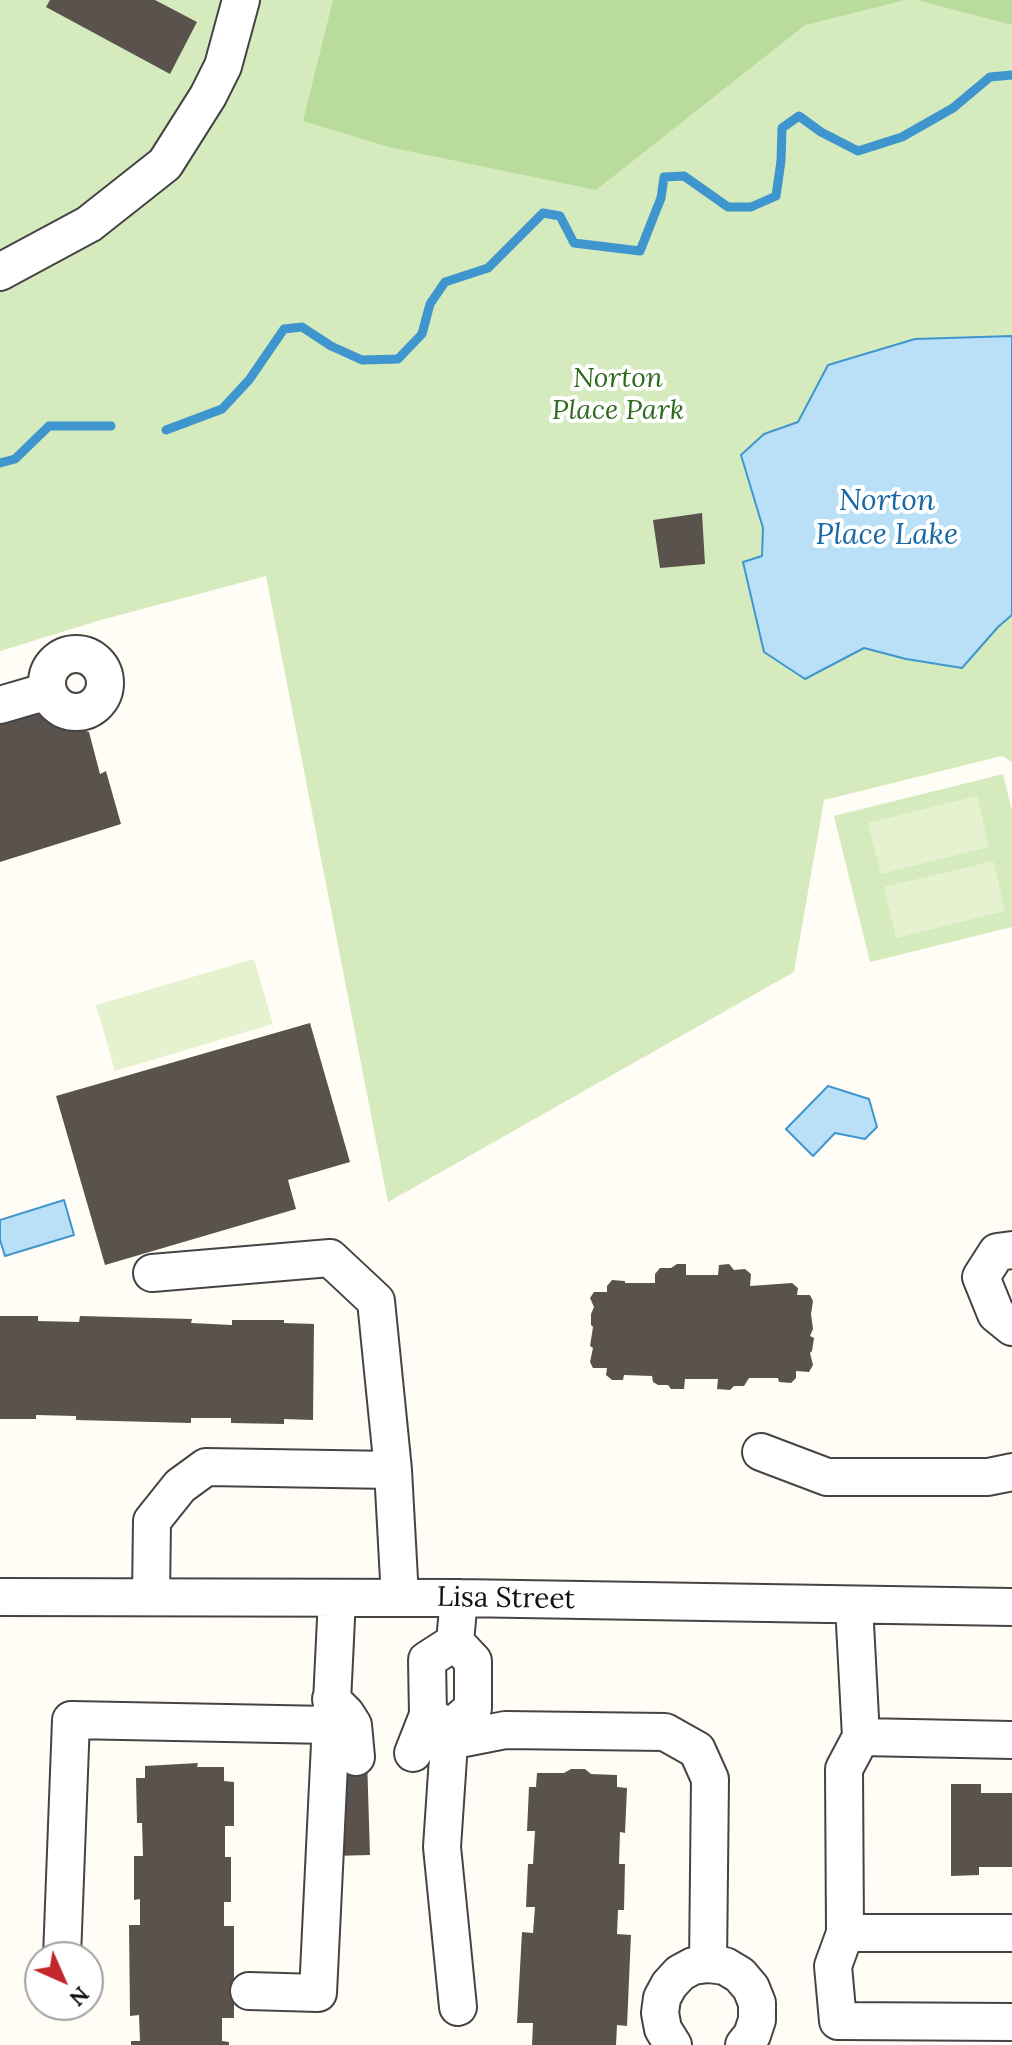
<!DOCTYPE html>
<html>
<head>
<meta charset="utf-8">
<style>
  body { margin:0 }
  #map { position:relative; width:1012px; height:2045px; overflow:hidden; background:#fffdf5; font-family:Lora,serif }
  canvas { display:block }
  .north { position:absolute; left:24px; top:1941px; width:80px; height:80px; box-sizing:border-box; background:#fff; border:2px solid #a0a0a0; border-radius:50%; rotate:135deg; font-size:22px; font-weight:700; line-height:32px; text-align:center; color:#111 }
  .north::after { content:''; display:block; margin:auto; width:28px; height:36px; background:#c4262e; clip-path:polygon(50% 0,100% 100%,50% 72%,0 100%) }
</style>
</head>
<body>
<div id="map">
<canvas width="1012" height="2045"></canvas>
<div class="north">N</div>
</div>
<script>
const c = document.querySelector('canvas').getContext('2d');
c.lineJoin = 'round';
function fill(path, color) { c.fillStyle = color; c.fill(path, 'evenodd'); }
const toPath = rows => new Path2D(rows.map(r => 'M' + r).join(''));
function trace(path, color, width, dash) { c.strokeStyle = color; c.lineWidth = width; c.lineCap = dash ? 'butt' : 'round'; c.setLineDash(dash || []); c.stroke(path); }
function label(font, color, halo, rows, align = 'center') {
  c.font = font + ' Lora,serif'; c.lineWidth = 8; c.setLineDash([]); c.textBaseline = 'middle'; c.strokeStyle = halo; c.fillStyle = color; for (const [text, x, y, turn = 0] of rows) {
    c.save(); c.translate(x, y); c.rotate((+turn || 0) * Math.PI / 180); c.textAlign = isNaN(turn) ? turn : align; if (halo) c.strokeText(text, 0, 0); c.fillText(text, 0, 0); c.restore();
  }
}
const green = toPath([
  [0,0,1012,0,1012,762,1002,756,824,800,794,972,388,1202,266,576,101,620,0,651],
  [1003,774,1012,811,1012,927,870,962,834,816]
]);
const forest = toPath([
  [333,0,905,0,805,25,596,190,389,147,303,121],
  [917,0,1012,0,1012,25]
]);
const pitch = toPath([
  [977,796,989,847,881,874,868,823],
  [993,861,1005,911,896,938,884,887],
  [254,959,273,1024,115,1071,96,1005]
]);
const water = toPath([
  [1012,336,1012,615,998,627,962,668,906,659,864,648,805,679,764,652,743,562,762,556,763,528,741,455,764,434,798,422,828,365,915,339,1012,336],
  [828,1086,869,1099,877,1127,865,1139,835,1133,813,1156,786,1129,828,1086],
  [64,1200,74,1235,5,1256,0,1240,0,1220,64,1200]
]);
const stream = toPath([
  [166,430,222,409,249,380,284,329,302,327,331,346,362,360,398,359,422,334,430,304,445,282,488,268,543,213,560,216,574,243,640,251,661,198,664,177,684,176,728,207,751,207,776,196,781,161,782,128,799,116,821,132,858,151,902,137,953,108,990,77,1012,75],
  [0,463,15,459,49,426,111,426]
]);
const building = toPath([
  [50,0,155,0,197,22,170,74,46,7],
  [702,513,705,564,660,568,653,520],
  [36,714,89,732,100,774,106,771,121,824,0,862,0,715],
  [310,1023,350,1162,288,1180,296,1209,105,1265,56,1096],
  [677,1264,686,1264,686,1275,718,1275,719,1265,729,1264,734,1270,745,1269,751,1274,750,1286,792,1283,798,1288,797,1295,810,1295,813,1301,811,1314,813,1329,810,1336,814,1338,812,1351,810,1353,813,1365,809,1372,796,1371,796,1378,791,1383,779,1382,778,1378,749,1378,744,1386,734,1386,730,1390,717,1389,718,1379,685,1379,684,1389,671,1389,668,1385,658,1385,653,1382,652,1376,624,1375,623,1380,612,1380,606,1375,607,1368,593,1368,590,1362,593,1348,590,1346,593,1327,591,1325,591,1314,594,1307,590,1298,594,1292,607,1292,607,1286,612,1280,625,1281,625,1283,655,1283,655,1274,660,1268,671,1268],
  [0,1316,38,1316,38,1321,79,1322,80,1316,192,1319,191,1323,232,1325,232,1320,284,1320,284,1323,314,1324,313,1420,284,1419,284,1424,231,1423,231,1418,191,1418,191,1423,76,1420,76,1416,36,1415,36,1419,0,1419],
  [336,1756,367,1758,370,1855,332,1856],
  [198,1763,197,1767,224,1767,224,1781,234,1782,234,1826,225,1826,225,1857,231,1857,231,1902,224,1902,224,1926,234,1926,234,2018,222,2018,222,2041,229,2042,229,2045,131,2045,131,2041,140,2041,139,2015,130,2016,129,1925,140,1925,140,1899,134,1900,134,1856,143,1856,142,1823,137,1823,136,1778,145,1778,145,1766],
  [571,1769,585,1769,591,1774,617,1775,617,1787,627,1788,625,1833,620,1832,619,1864,625,1864,624,1910,618,1910,617,1934,631,1935,627,2026,617,2025,616,2045,532,2045,533,2023,517,2023,522,1932,533,1933,535,1907,526,1907,528,1864,533,1864,535,1831,527,1831,529,1787,536,1787,537,1773,564,1773],
  [951,1784,981,1784,981,1793,1012,1793,1012,1867,979,1867,979,1875,951,1876]
]);
const minor = toPath([
  [0,272,89,224,165,164,208,96,223,66,241,0],
  '47 683a29 29 0 1 1 58 0a29 29 0 1 1-58 0Z',
  [0,705,48,691],
  [1012,1250,997,1252,981,1277,996,1314,1012,1327],
  [152,1273,330,1258,376,1301,393,1470],
  [761,1452,827,1477,988,1477,1012,1472],
  [151,1596,152,1521,180,1486,206,1467,393,1470,400,1598],
  [0,1597,459,1598,1012,1607],
  [854,1605,861,1737,844,1769,845,1933,1012,1933],
  [331,1699,346,1714,353,1725,356,1757],
  [450,1728,428,1715,427,1660,455,1642],
  [861,1737,1012,1740],
  [449,1741,505,1730,665,1732,697,1750,710,1779,708,1964],
  [413,1753,428,1715],
  [845,1933,833,1966,838,2021,1012,2022],
  [62,1957,71,1720,329,1725],
  [249,1991,318,1993,337,1598],
  [458,2007,442,1847,450,1728,473,1708,473,1661,455,1642,459,1598],
  [673,2045,663,2029,660,2013,662,1998,669,1985,680,1973,693,1966,708,1964,725,1966,740,1975,751,1988,757,2003,757,2020,752,2035,744,2045]
]);
const parkNames = [
  ["Norton",618,379],
  ["Place Park",618,411]
];
const streetNames = [
  ["Lisa Street",506,1599,1]
];
const waterNames = [
  ["Norton",887,501],
  ["Place Lake",887,535]
];
fill(green, '#d5ebbd');
fill(forest, '#b9dc9c');
fill(pitch, '#e6f2cf');
fill(water, '#b9e0f7');
trace(water, '#3f96cf', 2);
trace(stream, '#3f96cf', 9);
fill(building, '#5a524d');
trace(minor, '#444', 40);
trace(minor, '#fff', 36);
label('italic 28px', '#2f6b1f', '#fff', parkNames);
label('28px', '#111', '#fff', streetNames);
label('italic 30px', '#1768a6', '#fff', waterNames);
</script>
</body>
</html>
